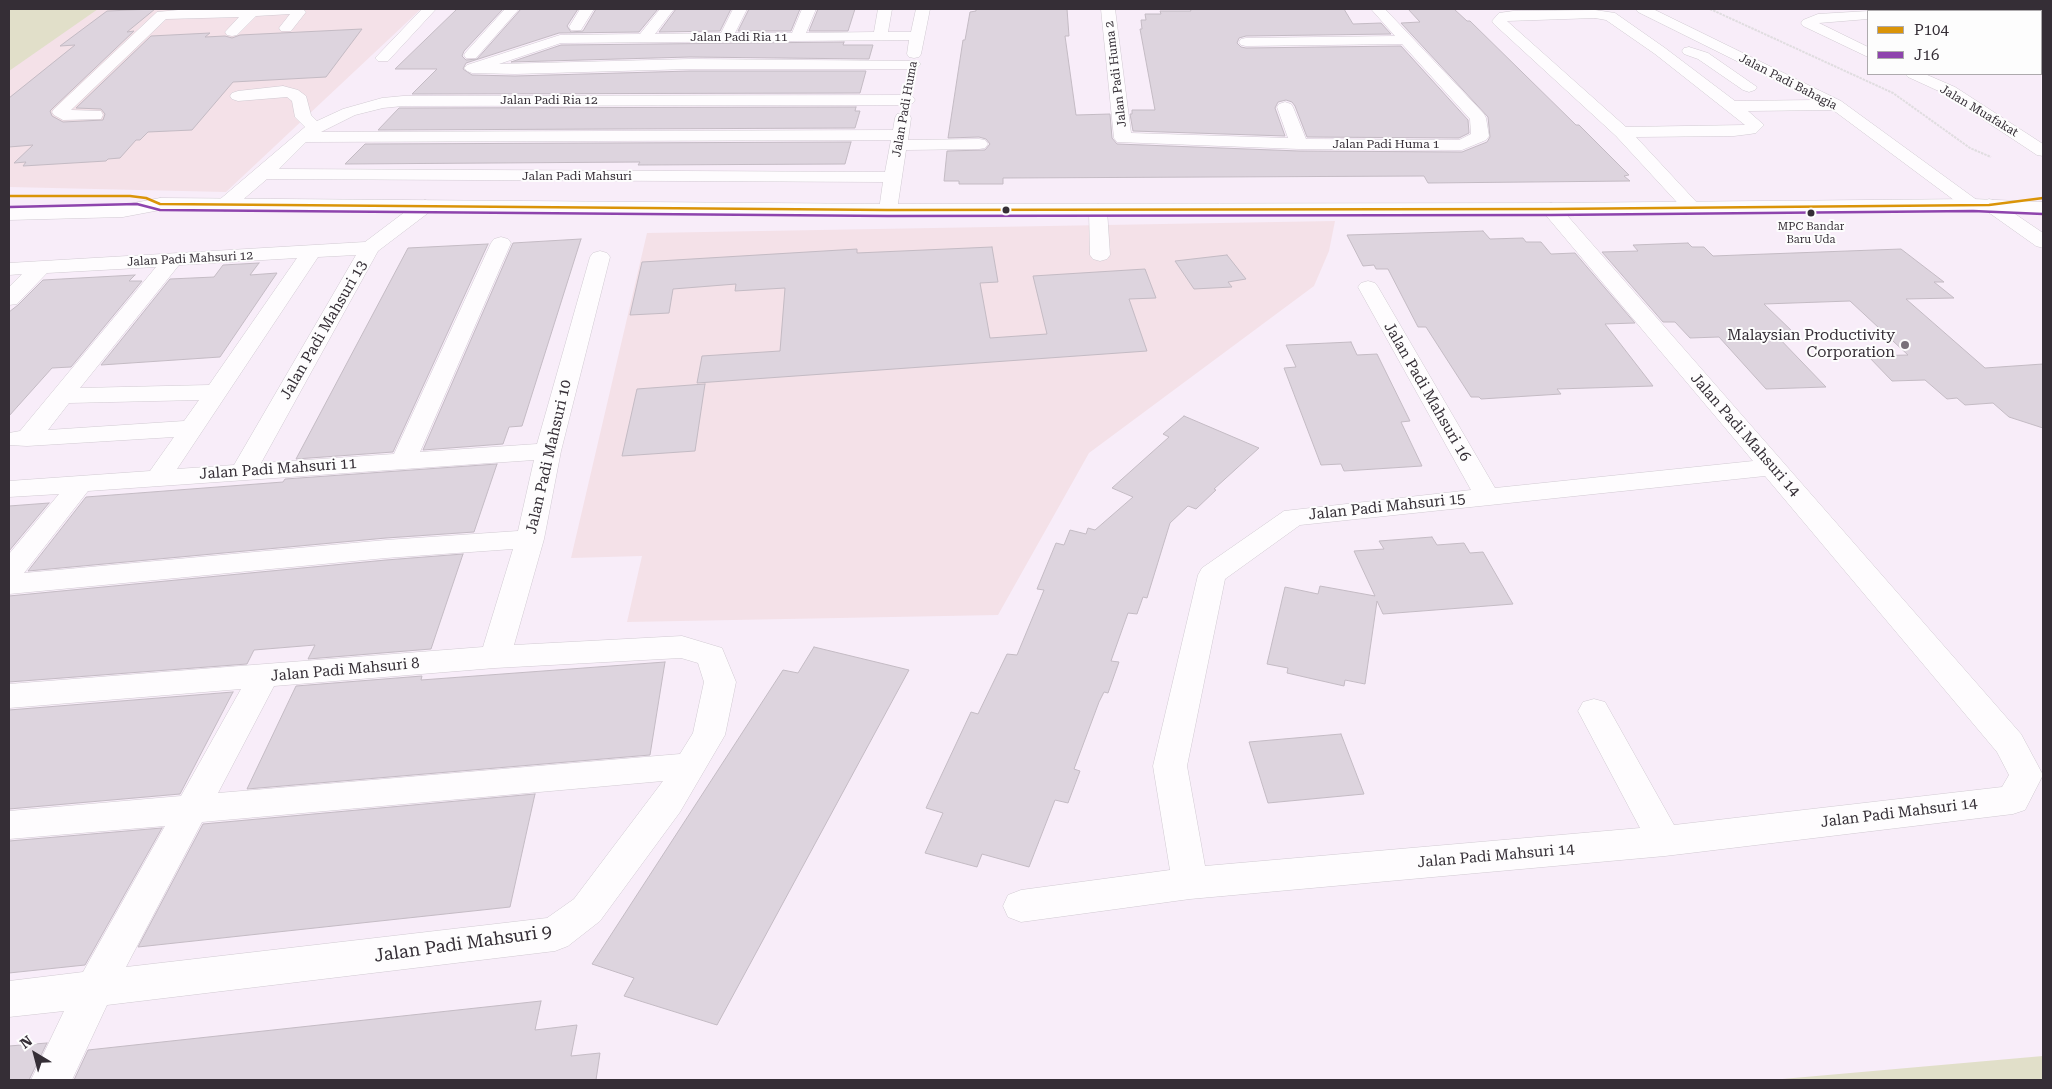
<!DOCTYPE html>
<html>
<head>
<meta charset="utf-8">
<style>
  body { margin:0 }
  #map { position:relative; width:2052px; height:1089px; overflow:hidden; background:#f8edf9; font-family:"Roboto Serif",serif }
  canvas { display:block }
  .frame { position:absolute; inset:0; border:10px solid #352e36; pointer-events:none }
  .legend { position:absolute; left:1867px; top:10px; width:175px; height:65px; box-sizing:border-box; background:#fdfdfd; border:1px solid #adaaad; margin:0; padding:6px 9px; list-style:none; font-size:15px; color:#352e36 }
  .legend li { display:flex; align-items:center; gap:10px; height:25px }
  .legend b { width:25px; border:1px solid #adaaad }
  .north { position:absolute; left:10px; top:1029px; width:50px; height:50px; -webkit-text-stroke:4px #fdfdfd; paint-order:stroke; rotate:323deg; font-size:14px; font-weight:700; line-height:20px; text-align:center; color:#352e36 }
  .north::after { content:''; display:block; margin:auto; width:18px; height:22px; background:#352e36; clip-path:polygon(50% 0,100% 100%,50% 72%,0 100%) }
</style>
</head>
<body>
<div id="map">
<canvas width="2052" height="1089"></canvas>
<div class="frame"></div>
<ul class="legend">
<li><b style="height:6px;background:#da9408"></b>P104</li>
<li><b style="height:6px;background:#8e44ad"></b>J16</li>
</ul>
<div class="north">N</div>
</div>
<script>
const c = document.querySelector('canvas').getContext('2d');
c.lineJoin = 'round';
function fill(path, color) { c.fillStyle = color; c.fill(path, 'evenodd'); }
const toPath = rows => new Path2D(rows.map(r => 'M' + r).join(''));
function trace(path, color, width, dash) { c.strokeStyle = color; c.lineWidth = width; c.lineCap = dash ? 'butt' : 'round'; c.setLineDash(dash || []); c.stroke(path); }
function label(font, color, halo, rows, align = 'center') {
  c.font = font + ' "Roboto Serif",serif'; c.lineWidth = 4; c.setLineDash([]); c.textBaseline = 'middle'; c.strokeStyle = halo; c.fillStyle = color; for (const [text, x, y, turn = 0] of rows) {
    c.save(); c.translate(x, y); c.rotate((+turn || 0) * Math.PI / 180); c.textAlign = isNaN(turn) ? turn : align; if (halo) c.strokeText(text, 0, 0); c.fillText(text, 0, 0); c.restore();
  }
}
const education = toPath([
  [9,9,421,9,226,192,9,187],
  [1335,221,1329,251,1314,286,1089,453,998,615,627,622,642,556,571,558,647,233]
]);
const green = toPath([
  [9,9,98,9,9,71],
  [2043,1056,2043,1080,1771,1080]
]);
const building = toPath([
  [155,9,127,32,134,31,53,108,50,111,52,116,63,122,103,120,105,114,101,109,76,108,151,36,210,33,205,37,225,36,232,38,240,35,362,29,326,77,233,82,192,130,148,132,140,140,136,140,120,158,108,159,106,161,23,166,26,162,14,163,33,145,9,147,9,98,75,45,60,46,107,11,155,9],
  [457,9,503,9,464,51,462,56,466,60,477,59,521,9,578,9,567,26,571,32,583,31,596,9,658,9,639,32,559,33,466,63,463,69,472,75,515,76,690,71,866,71,860,93,412,94,437,69,395,69,457,9],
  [676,9,731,9,720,31,659,32,676,9],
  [749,9,800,9,791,31,738,31,749,9],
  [818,9,855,9,848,31,809,31,818,9],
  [976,9,1067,9,1069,36,1065,36,1076,115,1110,114,1112,138,1117,144,1299,151,1462,152,1487,142,1490,137,1488,117,1401,23,1420,22,1408,9,1454,9,1467,21,1470,21,1576,125,1579,125,1629,175,1624,176,1630,181,1428,183,1424,176,1003,178,1003,184,959,184,959,181,944,181,947,151,985,150,990,144,986,139,979,137,948,138,963,40,965,40,970,12,976,11,976,9],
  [1190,9,1344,9,1353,24,1381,23,1391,34,1246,36,1239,38,1237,43,1241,47,1246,48,1401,46,1468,120,1469,133,1459,138,1307,137,1295,106,1292,102,1286,100,1278,102,1275,108,1285,136,1133,131,1130,114,1132,114,1132,110,1155,110,1140,29,1142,29,1141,20,1146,20,1145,14,1161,14,1160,11,1191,11,1190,9],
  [844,42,843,45,873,45,869,59,690,57,511,62,561,45,844,42],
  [856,107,855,111,860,111,855,128,378,130,399,108,403,108,856,107],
  [851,142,845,164,638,165,640,162,345,164,365,144,851,142],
  [1483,231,1490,239,1523,238,1526,242,1541,242,1551,254,1575,253,1635,323,1605,324,1653,386,1557,389,1561,394,1481,399,1479,397,1471,397,1426,327,1418,327,1388,269,1376,269,1374,265,1363,266,1347,235,1483,231],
  [581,239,522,426,509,427,503,444,423,450,513,243,581,239],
  [1688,243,1692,247,1704,247,1713,256,1901,249,1944,282,1934,282,1954,298,1906,299,1985,368,2043,364,2043,428,2009,417,1993,403,1965,405,1957,398,1947,399,1925,380,1892,381,1868,356,1908,355,1850,301,1764,304,1794,333,1775,334,1826,387,1766,389,1719,337,1690,338,1675,322,1663,322,1602,252,1638,251,1633,245,1688,243],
  [488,244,393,452,296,459,408,248,488,244],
  [992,247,998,282,980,283,990,338,1047,334,1033,276,1145,269,1156,298,1129,299,1147,351,697,383,702,356,780,351,785,288,735,291,736,284,673,289,669,313,630,315,642,262,857,249,857,253,992,247],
  [1227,255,1246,279,1228,282,1232,287,1194,289,1175,261,1227,255],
  [259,263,250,275,277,273,220,357,101,365,170,279,214,277,223,265,259,263],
  [135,275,129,281,142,281,71,367,52,368,9,416,9,312,18,305,43,280,135,275],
  [1351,342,1357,355,1377,354,1410,421,1401,422,1422,466,1344,471,1341,464,1321,465,1284,368,1296,367,1286,345,1351,342],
  [705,384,695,451,622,456,637,389,705,384],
  [1184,416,1259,448,1214,489,1216,490,1196,509,1188,506,1170,523,1147,598,1143,597,1137,614,1128,613,1111,661,1119,662,1108,693,1104,692,1099,702,1074,769,1080,771,1068,803,1055,800,1029,867,982,854,977,867,925,853,943,813,926,808,971,712,978,714,1007,654,1017,655,1044,590,1037,589,1056,543,1064,545,1070,530,1086,534,1088,528,1095,530,1133,497,1112,488,1169,437,1163,434,1184,416],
  [497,464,474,532,386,538,28,571,86,497,283,482,285,479,497,464],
  [49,503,9,551,9,506,49,503],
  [1432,537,1437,545,1464,543,1470,553,1483,552,1513,604,1383,614,1377,601,1365,684,1345,680,1344,686,1287,673,1288,668,1267,664,1285,587,1318,594,1320,586,1375,596,1354,551,1384,549,1379,541,1432,537],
  [463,554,431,649,308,659,315,645,254,650,247,664,9,682,9,596,386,560,463,554],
  [814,647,909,670,717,1025,624,996,634,978,592,964,783,670,798,673,814,647],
  [665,662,650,755,247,789,296,686,422,676,421,680,665,662],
  [233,692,180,794,9,809,9,710,233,692],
  [1341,734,1364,794,1268,803,1249,742,1341,734],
  [535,794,510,907,138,947,203,824,535,794],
  [162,828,85,965,9,973,9,841,162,828],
  [541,1001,535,1030,577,1025,571,1056,600,1053,596,1080,74,1080,88,1050,541,1001],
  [47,1043,29,1080,9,1080,9,1046,47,1043]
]);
const path = toPath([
  [1710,9,1893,93,1970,148,1991,157]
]);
const minor = toPath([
  [189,9,303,9,306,12,291,31,281,31,279,28,290,14,256,16,237,35,232,36,227,35,225,32,239,17,166,19,71,110,101,111,103,115,101,119,63,120,54,115,52,112,54,109,157,12,189,9],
  [422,9,436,9,388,61,378,61,375,58,378,55,422,9],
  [505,9,519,9,476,58,466,58,464,55,466,52,505,9],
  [580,9,594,9,581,30,571,30,569,27,580,9],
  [660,9,674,9,655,34,721,33,733,9,747,9,735,33,792,33,802,9,816,9,806,33,874,32,878,9,892,9,888,32,911,32,916,9,930,9,921,54,919,57,914,58,909,57,907,54,909,40,561,43,499,64,690,59,918,61,921,64,918,67,913,69,690,69,515,74,472,73,467,71,464,68,467,65,560,35,640,34,660,9],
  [1101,9,1115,9,1131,133,1288,138,1277,107,1279,104,1285,102,1291,104,1293,107,1306,139,1459,140,1471,134,1470,119,1402,44,1246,46,1241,45,1239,42,1241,39,1246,38,1395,36,1371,9,1385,9,1484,114,1486,118,1489,136,1486,140,1462,150,1299,149,1117,142,1114,138,1101,9],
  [1636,9,1653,9,1841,101,1981,203,1989,199,1996,201,2043,233,2043,248,2036,246,1981,207,1973,211,1966,209,1833,110,1748,111,1764,125,1756,133,1750,134,1734,136,1636,137,1701,207,1699,211,1692,213,1685,211,1616,136,1494,24,1492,21,1499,13,1513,11,1595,10,1615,13,1665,48,1735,101,1815,100,1638,12,1636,9],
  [1595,18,1606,20,1655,54,1745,125,1626,127,1507,21,1595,18],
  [2036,9,2043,9,2043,15,2041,15,2041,11,2034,11,2036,9],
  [1868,11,1870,11,1868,19,1819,23,1868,47,1868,57,1803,26,1801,23,1803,20,1818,14,1868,11],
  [1689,47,1708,53,1757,87,1755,90,1749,92,1743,90,1698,59,1684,54,1682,51,1684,48,1689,47],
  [1905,74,1925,74,1955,87,2043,144,2043,156,2037,155,1943,93,1908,77,1905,74],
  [283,86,298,90,306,96,311,115,317,121,343,109,382,98,403,96,907,95,913,97,915,100,913,103,907,105,403,106,383,108,355,115,321,132,893,130,895,118,897,114,903,113,909,114,911,118,908,140,979,139,985,140,988,144,985,148,979,149,906,150,897,210,895,214,888,216,881,214,879,210,883,182,267,179,232,209,225,211,218,209,216,205,218,201,305,127,295,117,292,101,287,97,238,101,232,99,230,96,232,93,238,91,283,86],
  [891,140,885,172,279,169,306,142,891,140],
  [425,200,432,202,434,206,432,210,378,251,261,463,394,454,491,243,494,239,501,237,508,239,511,243,420,452,537,444,590,257,593,253,600,251,607,253,610,257,561,451,544,539,514,645,682,636,722,648,736,682,725,735,680,812,600,921,568,946,555,951,107,1005,72,1080,31,1080,64,1011,9,1017,9,981,83,972,165,826,9,839,9,811,181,796,241,689,9,708,9,684,483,647,513,549,386,558,9,594,9,554,59,494,9,497,9,481,150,471,174,437,27,446,9,445,9,433,20,431,156,267,47,273,17,304,9,305,9,287,22,274,9,275,9,263,365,242,418,202,425,200],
  [356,255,234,465,177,469,318,257,356,255],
  [297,258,209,385,80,388,179,265,297,258],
  [199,400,184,421,48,430,69,403,199,400],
  [534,460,518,531,386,540,24,573,88,491,534,460],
  [681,658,698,663,704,682,693,733,680,754,218,793,274,686,495,668,681,658],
  [663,781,574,899,547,918,126,967,202,822,663,781],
  [1551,203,1558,205,2021,734,2043,775,2025,810,2013,814,1665,856,1190,899,1021,922,1008,917,1003,906,1008,895,1021,890,1170,870,1153,766,1198,575,1202,568,1284,511,1471,490,1358,287,1361,283,1368,281,1375,283,1378,287,1495,488,1753,461,1544,213,1542,209,1544,205,1551,203],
  [1765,476,1997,752,2009,775,2002,787,1674,825,1605,702,1594,699,1583,702,1578,711,1640,828,1205,866,1187,766,1225,579,1300,525,1765,476],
  [1098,204,1105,206,1107,210,1110,255,1107,259,1100,261,1093,259,1090,255,1089,210,1091,206,1098,204]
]);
const major = toPath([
  [160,198,888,204,1551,203,1973,199,2043,202,2043,214,1973,211,1551,215,888,216,160,210,123,217,9,220,9,208,123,205,160,198]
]);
const bus1 = toPath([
  [9,196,130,196,146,198,160,204,888,210,1551,209,1989,205,2043,198]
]);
const bus2 = toPath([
  [9,207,137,204,160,210,888,216,1551,215,1973,211,2043,214]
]);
const markers = [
  [1006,210,4.5,"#352e36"],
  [1811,213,4.5,"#352e36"],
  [1905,345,5,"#79717a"]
];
const farBusnames = [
  ["MPC Bandar",1811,227],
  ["Baru Uda",1811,240]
];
const farStreetnames = [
  ["Jalan Padi Ria 11",739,37],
  ["Jalan Padi Huma 2",1116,74,-97],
  ["Jalan Padi Bahagia",1788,82,27],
  ["Jalan Padi Ria 12",549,100],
  ["Jalan Padi Huma",905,109,-80],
  ["Jalan Muafakat",1979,111,31],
  ["Jalan Padi Huma 1",1386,144],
  ["Jalan Padi Mahsuri",577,176],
  ["Jalan Padi Mahsuri 12",190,259,-3]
];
const streetNames = [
  ["Jalan Padi Mahsuri 13",324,330,-60],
  ["Jalan Padi Mahsuri 16",1427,392,60],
  ["Jalan Padi Mahsuri 14",1745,435,49],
  ["Jalan Padi Mahsuri 10",549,457,-77],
  ["Jalan Padi Mahsuri 11",278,469,-4],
  ["Jalan Padi Mahsuri 15",1387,507,-6],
  ["Jalan Padi Mahsuri 8",345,670,-5],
  ["Jalan Padi Mahsuri 14",1899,813,-7],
  ["Jalan Padi Mahsuri 14",1496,856,-5]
];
const poiNames = [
  ["Malaysian Productivity",1895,336],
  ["Corporation",1895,353]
];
const nearStreetnames = [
  ["Jalan Padi Mahsuri 9",463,944,-8]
];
fill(education, '#f4e1e8');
fill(green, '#e1dfc9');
fill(building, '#ddd4de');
trace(building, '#c4bbc4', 1);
trace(minor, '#d1cad2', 1);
trace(major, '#d1cad2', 1);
trace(path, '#e0dde0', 2, [2.5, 1]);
fill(minor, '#fefcfe');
fill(major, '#fefcfe');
trace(bus1, '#da9408', 2.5);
trace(bus2, '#8e44ad', 2.5);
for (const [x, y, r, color] of markers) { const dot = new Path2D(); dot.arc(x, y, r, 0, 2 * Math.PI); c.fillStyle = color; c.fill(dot); trace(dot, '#fdfdfd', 2); }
label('11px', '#352e36', '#fdfdfd', farBusnames);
label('12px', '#352e36', '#fdfdfd', farStreetnames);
label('15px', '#352e36', '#fdfdfd', streetNames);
label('15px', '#352e36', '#fdfdfd', poiNames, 'right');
label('18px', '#352e36', '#fdfdfd', nearStreetnames);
</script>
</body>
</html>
